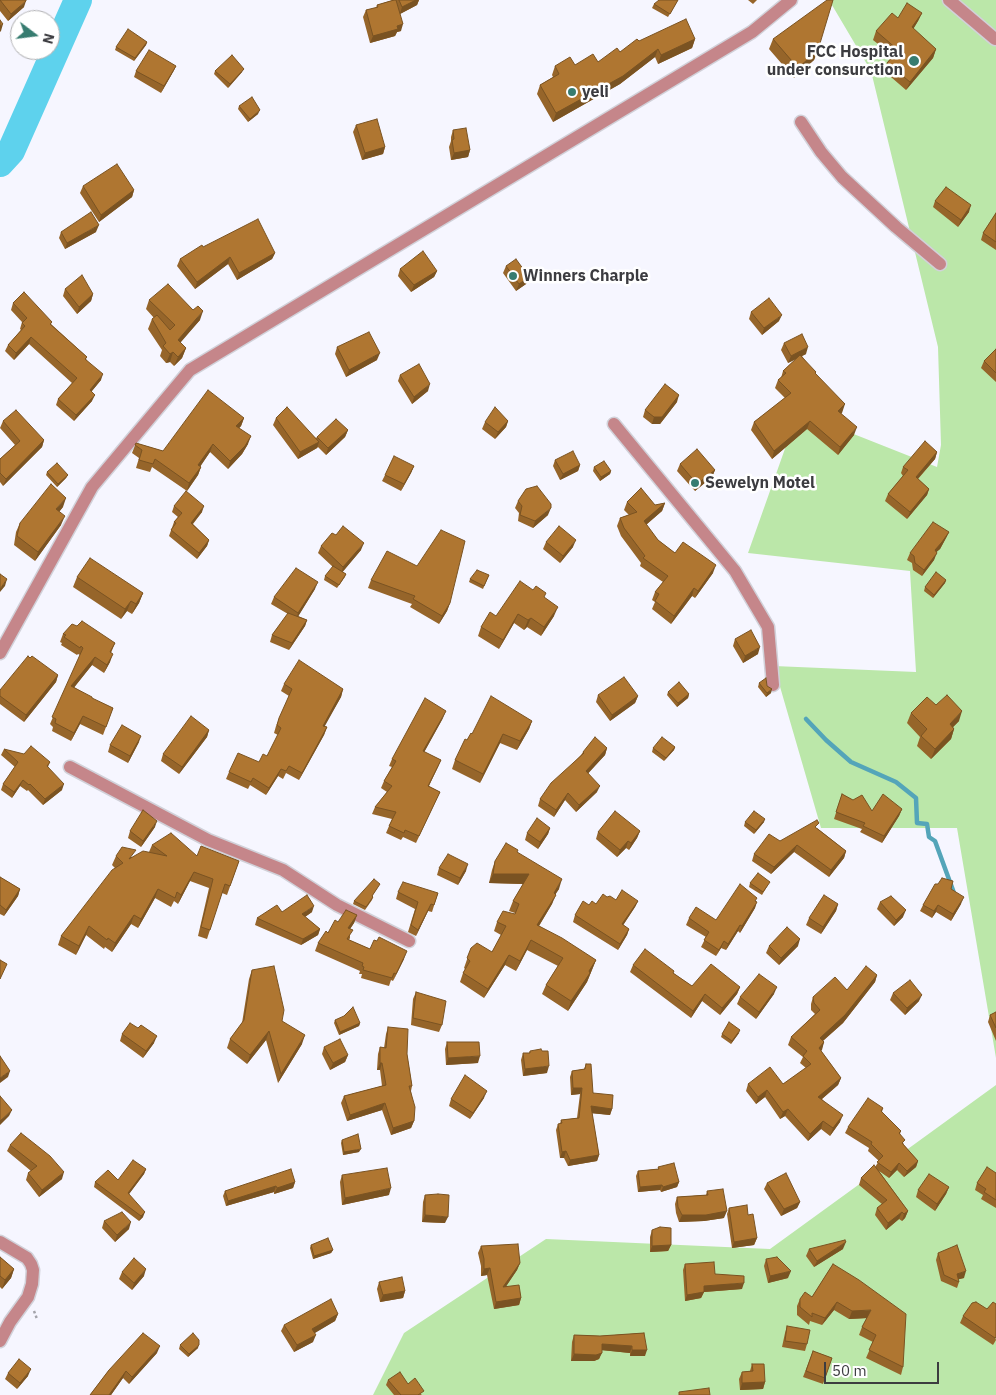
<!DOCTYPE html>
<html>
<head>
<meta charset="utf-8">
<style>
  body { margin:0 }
  #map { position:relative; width:996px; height:1395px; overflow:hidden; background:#f6f6ff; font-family:"IBM Plex Sans",sans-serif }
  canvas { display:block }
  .north { position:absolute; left:10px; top:10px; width:50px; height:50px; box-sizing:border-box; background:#fff; border:1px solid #b1b1b3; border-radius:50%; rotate:105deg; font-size:14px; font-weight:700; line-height:20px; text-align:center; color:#3c3c40 }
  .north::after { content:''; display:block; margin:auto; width:18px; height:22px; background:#377c70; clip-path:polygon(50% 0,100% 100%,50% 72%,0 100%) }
  .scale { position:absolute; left:824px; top:1362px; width:115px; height:22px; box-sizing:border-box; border:2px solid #3c3c40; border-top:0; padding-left:6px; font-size:15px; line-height:18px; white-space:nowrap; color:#3c3c40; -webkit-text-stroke:4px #fff; paint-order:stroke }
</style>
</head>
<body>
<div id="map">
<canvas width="996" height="1395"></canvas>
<div class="north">N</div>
<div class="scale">50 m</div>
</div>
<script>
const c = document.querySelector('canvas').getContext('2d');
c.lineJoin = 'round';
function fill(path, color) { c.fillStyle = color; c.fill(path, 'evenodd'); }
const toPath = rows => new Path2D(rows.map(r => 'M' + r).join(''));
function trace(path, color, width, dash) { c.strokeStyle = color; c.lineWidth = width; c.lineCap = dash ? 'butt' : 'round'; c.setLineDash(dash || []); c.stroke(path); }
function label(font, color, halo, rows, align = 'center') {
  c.font = font + ' "IBM Plex Sans",sans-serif'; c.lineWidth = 5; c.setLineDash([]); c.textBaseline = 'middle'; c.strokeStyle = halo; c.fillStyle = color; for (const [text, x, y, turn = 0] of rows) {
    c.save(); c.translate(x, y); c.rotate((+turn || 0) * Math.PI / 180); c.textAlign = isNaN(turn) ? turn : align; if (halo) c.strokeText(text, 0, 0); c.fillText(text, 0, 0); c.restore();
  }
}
const green = toPath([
  [829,0,996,0,996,1058,957,828,821,828,774,666,916,672,910,571,748,553,798,412,937,467,941,445,938,347,871,71],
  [996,1085,996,1395,373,1395,404,1333,546,1239,770,1249]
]);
const stream = toPath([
  [806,719,826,740,851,762,896,782,916,798,917,823,927,824,929,837,935,841,954,893]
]);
const river = toPath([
  [0,163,11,151,78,0]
]);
const path = toPath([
  [34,1311,37,1319]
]);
const minor = toPath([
  [949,0,995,39],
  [801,122,821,152,842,177,896,227,940,264],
  [614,424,735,571,768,627,773,685],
  [0,653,92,487,190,370,752,32,791,0],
  [70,767,208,840,283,870,337,905,409,941],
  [0,1242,27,1258,31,1264,33,1270,32,1284,28,1297,10,1322,0,1341]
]);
const wall = toPath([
  [0,0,24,7,8,21,0,11],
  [393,0,419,0,417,5,400,14,401,31,397,32,395,36,370,43,363,17,366,10,376,8,377,5],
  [678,0,668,17,652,8,654,4],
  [748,0,757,0,753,4],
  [922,13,918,21,913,29,936,49,933,58,906,90,884,71,887,63,893,56,873,40,876,31,898,18],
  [695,39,692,48,658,64,655,57,620,84,553,122,537,94,540,85,553,77,552,75,555,66,575,65,598,62,620,52,639,41],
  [773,39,818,50,814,60,794,78,769,49],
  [147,42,146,45,134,61,115,50,116,47],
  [176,66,173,72,161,93,134,77,136,71],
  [215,71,242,72,228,88,214,74],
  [239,106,258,114,248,122,238,109],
  [356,125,385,147,383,154,362,160,353,132],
  [453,130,470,150,468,157,451,160,449,147,451,141,451,137],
  [83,186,134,190,132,197,99,222,80,193],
  [935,201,969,212,958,227,933,207],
  [996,213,996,250,981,240,983,233],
  [61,232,96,232,65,249,59,238],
  [203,247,275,253,272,259,237,280,228,264,195,289,177,266,180,259],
  [506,266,529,277,526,284,516,291,503,273],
  [400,269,437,271,434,277,411,292,398,276],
  [65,289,93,294,91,301,77,314,63,296],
  [149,300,200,320,180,342,186,348,182,358,174,366,170,362,166,363,160,356,162,350,148,329,152,319,154,318,146,309],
  [13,303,52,322,51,324,87,357,86,359,101,380,91,392,92,401,74,421,56,405,58,399,72,383,29,344,14,360,5,351,8,345,21,330,20,329,22,322,11,310],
  [751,312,779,321,762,335,749,319],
  [784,343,806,354,802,356,815,374,842,413,841,413,854,435,838,455,807,429,772,459,751,430,754,422,785,398,775,388,778,380,781,378,783,371,796,359,788,363,781,350],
  [337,347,377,360,346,377,335,354],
  [996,349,996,382,981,368,984,361],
  [400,375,428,391,412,404,398,381],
  [677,402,660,424,652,424,643,417,645,410],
  [244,418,241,426,239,428,248,444,242,454,228,469,210,452,200,466,201,467,198,475,187,491,152,467,150,472,136,468,139,458,132,453,136,443,163,451],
  [276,418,316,438,317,437,348,430,345,437,326,455,318,447,317,448,298,459,273,425],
  [3,421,44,440,42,447,3,486,0,482,0,459,15,445,0,428],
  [508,421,506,427,495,439,482,429,485,422],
  [937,452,935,459,918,479,929,489,927,495,907,519,885,501,888,494,903,476,901,473,903,467],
  [555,460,580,465,578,471,560,480,553,466],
  [680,464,715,470,712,477,695,491,677,471],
  [414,466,411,473,401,491,382,481,385,475],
  [594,467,611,471,610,474,600,481,593,471],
  [47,472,68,475,66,478,57,487,46,475],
  [518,501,548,515,533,528,518,521,519,513,515,508],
  [627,502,655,505,665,503,662,511,646,525,658,540,675,553,713,573,695,598,692,596,671,624,652,609,655,602,652,600,655,592,663,582,640,566,641,563,621,536,617,526,620,518,629,515,624,510],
  [174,506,202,512,193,524,209,540,207,546,197,559,169,536,174,522,178,517,172,512],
  [63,507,59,512,61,525,35,561,14,545,16,532,20,523],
  [949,532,946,538,940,549,936,552,934,560,922,576,913,570,912,563,907,560,910,553],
  [546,542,573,547,560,563,543,549],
  [321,546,361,550,342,572,346,574,345,577,337,588,324,580,325,576,333,567,318,553],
  [489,575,483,589,469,582,470,579],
  [77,577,143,593,139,603,132,614,127,611,121,619,73,587],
  [371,580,450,603,447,611,439,624,410,607,412,604,368,588],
  [946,580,945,583,933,598,924,591,925,587],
  [315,589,298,616,307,620,305,626,289,650,270,642,272,635,288,614,271,604,274,597],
  [545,598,554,616,541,636,527,627,524,630,514,623,499,649,478,636,481,627,496,616],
  [77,626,115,643,111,653,110,662,104,673,92,665,74,687,92,699,113,708,103,735,80,724,71,741,52,731,53,727,50,724,80,655,78,654,77,655,61,645,62,643,60,642,63,634],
  [735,639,758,654,743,663,733,646],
  [58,675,56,682,24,722,0,704,0,690],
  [759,683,767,686,771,693,766,697,758,687],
  [284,684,343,689,341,697,324,726,327,727,324,735,299,780,286,773,283,779,278,776,266,795,250,785,248,789,226,779,229,772,259,762,267,756,278,735,274,733,276,726,289,696,281,691],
  [668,692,689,694,688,698,677,707,667,695],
  [598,695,638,696,635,703,610,721,596,702],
  [936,705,959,721,953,727,954,729,951,739,931,759,917,746,920,737,907,723,911,713],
  [443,718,424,752,441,760,429,786,440,792,416,843,403,837,401,840,386,833,392,819,372,814,375,807,387,792,381,788,384,781,392,767,389,766,392,759],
  [532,721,529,729,517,750,500,743,480,783,452,769,455,760,467,740,472,734],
  [209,730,207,737,179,774,161,761,163,754],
  [139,742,128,763,108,752,110,745],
  [675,747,674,750,664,761,652,752,653,748],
  [607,748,605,755,588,773,597,792,576,812,565,800,554,817,538,806,540,799,581,755,583,752],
  [4,749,50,762,48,767,62,790,43,805,28,790,27,791,20,786,12,798,1,790,3,784,15,767,1,755],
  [842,794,872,811,902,809,899,816,882,843,860,832,862,829,834,819],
  [745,822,764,822,754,834,744,826],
  [155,827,141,847,128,838,130,831],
  [550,828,548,834,538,849,525,840,527,833],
  [817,828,846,851,844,858,829,877,794,852,771,874,752,861,754,854,780,841],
  [640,831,637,838,629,850,626,848,617,857,596,839,598,832],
  [152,845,197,856,239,861,227,895,222,893,207,939,198,936,209,888,190,881,178,904,174,901,171,907,155,898,138,928,131,924,112,952,105,947,104,949,86,935,76,955,58,945,61,936,115,868,112,865,116,856,133,857,149,852],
  [517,852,559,889,555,894,552,904,539,926,596,960,587,982,568,1011,542,994,546,985,558,966,527,950,516,971,505,965,484,998,460,982,463,973,465,969,464,968,471,948,492,952,501,935,494,931,497,922,515,914,515,913,509,911,513,901,523,884,489,883,492,870,495,861],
  [439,868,466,871,458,885,437,875],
  [0,877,20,889,18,896,4,916,0,914],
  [750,883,768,885,762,895,749,887],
  [938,884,951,889,961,904,951,921,936,912,932,918,920,911,923,905],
  [378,887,372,896,373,897,372,900,365,910,353,904,354,901],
  [398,892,438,893,432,912,428,911,416,936,408,932,415,909,396,899],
  [607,897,616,900,638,901,635,907,623,925,629,929,627,935,618,950,573,922,575,915,589,905,596,904],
  [756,901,755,908,740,933,738,931,726,950,721,948,716,956,701,947,706,937,686,925,689,918,716,920],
  [880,902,903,917,894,926,877,909],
  [838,904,836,911,821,934,806,925,809,918],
  [282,912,312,912,305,917,320,929,318,935,301,945,255,925,257,918],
  [357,915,354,923,350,929,350,938,349,940,370,949,404,959,393,981,391,980,389,986,361,978,362,974,359,974,360,971,315,951,318,943,338,922],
  [769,946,798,946,779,965,766,953],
  [633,965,674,971,673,973,692,986,740,987,737,994,720,1015,702,1001,691,1018,630,972],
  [252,970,282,1021,302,1044,278,1083,266,1040,247,1064,227,1048,230,1039,242,1023,249,979],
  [877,975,875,982,843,1023,823,1041,824,1042,821,1051,841,1078,838,1085,822,1099,840,1122,830,1136,821,1129,808,1141,785,1116,780,1119,765,1097,756,1104,746,1091,748,1084,783,1084,806,1068,800,1063,803,1057,788,1045,791,1037,815,1014,811,1010,811,1004,813,997,847,990],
  [416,992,442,1025,439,1032,411,1025,413,999],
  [893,993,919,1001,905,1015,890,1000],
  [774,994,756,1019,737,1004,740,997],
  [996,1012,996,1041,988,1022,990,1015],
  [335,1020,360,1023,359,1026,339,1035,334,1023],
  [388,1027,407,1054,412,1086,411,1091,414,1121,411,1128,391,1135,382,1110,347,1121,341,1103,344,1096,382,1086,380,1070,377,1070,378,1054,380,1047,384,1048,386,1034],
  [138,1028,154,1043,143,1058,120,1041,122,1034],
  [739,1033,731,1044,721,1037,722,1034],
  [447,1042,478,1063,446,1065,445,1049],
  [324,1047,348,1055,345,1062,330,1070,322,1054],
  [530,1051,547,1073,523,1076,521,1060,523,1053,529,1053],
  [586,1064,593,1093,612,1109,610,1115,592,1113,599,1155,597,1161,568,1166,564,1158,560,1158,556,1130,558,1124,560,1124,561,1120,577,1118,580,1094,571,1095,570,1077,572,1071,584,1069],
  [484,1098,470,1119,449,1106,451,1099],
  [883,1108,882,1112,901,1131,900,1134,904,1145,918,1161,916,1167,904,1177,897,1170,889,1178,879,1171,908,1211,905,1218,902,1221,899,1219,886,1230,875,1215,877,1208,882,1204,859,1185,861,1178,875,1167,879,1161,868,1151,869,1148,845,1133,848,1127],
  [342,1140,359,1152,343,1155,341,1143],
  [10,1145,62,1179,39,1197,26,1180,28,1173,31,1171,7,1151],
  [658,1167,679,1182,677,1187,661,1192,660,1190,638,1192,636,1176,638,1171,658,1169],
  [146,1169,144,1174,129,1194,143,1217,139,1221,94,1187,95,1182,118,1180],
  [996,1173,996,1208,981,1199,983,1195,975,1190,977,1183],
  [342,1175,389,1195,342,1205,340,1182],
  [295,1182,293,1188,274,1194,274,1192,226,1206,223,1196,225,1191],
  [767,1183,800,1202,797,1208,781,1216,764,1189],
  [949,1187,946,1194,935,1211,916,1197,918,1190],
  [707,1191,724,1218,704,1221,679,1222,676,1213,675,1204,677,1197,706,1195],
  [425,1195,445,1223,422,1222,423,1202],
  [729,1208,757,1238,754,1245,732,1248,727,1214],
  [104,1221,129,1229,115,1242,102,1228],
  [652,1230,671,1245,668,1251,650,1252,650,1237],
  [311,1245,333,1250,331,1253,313,1259,310,1248],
  [481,1246,520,1263,517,1270,506,1286,521,1298,519,1305,494,1309,487,1275,481,1276,481,1266,478,1253],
  [809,1249,843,1249,814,1267,806,1256],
  [938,1253,964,1278,958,1279,959,1282,957,1288,941,1281,936,1260],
  [0,1257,14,1269,11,1278,2,1289,0,1287],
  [766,1259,788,1278,768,1283,764,1266],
  [685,1264,715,1274,742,1289,704,1292,701,1298,685,1301,683,1270],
  [833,1264,903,1367,901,1375,866,1358,873,1342,859,1335,862,1327,867,1318,849,1319,834,1310,822,1325,810,1321,809,1325,797,1315,797,1306,800,1299,812,1297],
  [122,1272,144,1276,132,1290,119,1279],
  [379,1282,405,1291,403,1298,380,1302,377,1289],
  [987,1309,996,1340,993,1345,960,1323,963,1316],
  [338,1314,335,1321,314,1333,313,1342,294,1352,281,1331,284,1325],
  [787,1326,807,1344,805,1351,782,1347,785,1333],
  [644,1333,645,1356,630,1356,630,1353,602,1350,599,1359,594,1361,571,1361,572,1342,574,1335,600,1336],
  [180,1345,198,1348,188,1357,179,1349],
  [813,1351,832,1358,823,1384,803,1377],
  [157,1353,129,1384,123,1378,111,1395,90,1395,109,1370],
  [752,1364,765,1382,763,1389,740,1390,739,1379,742,1372,750,1371],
  [8,1373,28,1376,17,1389,5,1379],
  [388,1380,408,1384,422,1395,394,1395,386,1385]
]);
const shadedWall = toPath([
  [415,0,419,0,417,5,400,14,402,7],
  [26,1,24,7,8,21,11,14],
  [922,13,918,21,909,36,912,27],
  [3,24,1,31,0,32,0,26],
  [403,24,401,31,397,32,395,36,370,43,373,36,397,26],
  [695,39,692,48,658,64,661,55],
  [147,42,146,45,134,61,135,58],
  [658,49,655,57,620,84,553,122,556,113],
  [936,49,933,58,906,90,910,82],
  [818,50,814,60,794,78,798,68],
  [176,66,173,72,161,93,164,86],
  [244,69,242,72,228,88,230,84],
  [260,110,258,114,248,122,250,119],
  [385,147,383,154,362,160,365,153],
  [470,150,468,157,451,160,454,153],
  [134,190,132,197,99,222,101,215],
  [971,205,969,212,958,227,961,220],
  [99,225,96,232,65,249,67,243],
  [275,253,272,259,237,280,239,273],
  [230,257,228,264,195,289,197,282],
  [437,271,434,277,411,292,414,285],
  [529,277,526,284,516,291,519,284],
  [93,294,91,301,77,314,79,307],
  [203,311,200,320,175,349,178,340],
  [782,315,779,321,762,335,764,328],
  [31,337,29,344,14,360,16,353],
  [808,347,806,354,788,363,791,356],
  [186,348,182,358,174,366,178,357],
  [173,352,170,362,166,363,170,354],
  [380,353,377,360,346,377,349,370],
  [103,374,101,380,87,397,90,390],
  [430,384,428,391,412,404,414,397],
  [95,395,92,401,74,421,76,415],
  [679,395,677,402,660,424,652,424,654,417],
  [845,404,842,413,835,419,838,411],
  [244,418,241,426,234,434,236,426],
  [508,421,506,427,495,439,498,432],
  [810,421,807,429,772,459,774,451],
  [857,427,854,435,838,455,840,447],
  [348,430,345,437,326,455,328,448],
  [251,436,248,444,242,454,228,469,230,461],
  [44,440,42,447,3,486,6,479],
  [319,442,317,448,298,459,300,452],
  [213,444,210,452,196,473,198,465],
  [937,452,935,459,913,484,916,477],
  [580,465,578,471,560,480,563,474],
  [414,466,411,473,401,491,404,484],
  [201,467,198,475,187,491,189,483],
  [715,470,712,477,695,491,697,484],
  [611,471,610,474,600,481,601,477],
  [68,475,66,478,57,487,58,484],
  [929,489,927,495,907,519,910,512],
  [66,498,63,507,53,519,56,509],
  [665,503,662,511,641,529,644,521],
  [204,506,202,512,189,528,191,523],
  [551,508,548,515,533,528,535,521],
  [65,516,61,525,35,561,38,552],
  [949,532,946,538,940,549,932,556,935,550],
  [209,540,207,546,197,559,199,553],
  [576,540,573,547,560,563,563,556],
  [364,543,361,550,341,574,343,567],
  [937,553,934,560,922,576,924,570],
  [716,565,713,573,695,598,698,591],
  [7,579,5,586,0,592,0,589],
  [946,580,945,583,933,598,934,595],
  [318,582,315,589,296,620,298,613],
  [694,588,692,596,671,624,674,616],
  [143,593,139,603,132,614,136,604],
  [131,601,127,611,121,619,125,609],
  [450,603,447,611,439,624,442,616],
  [558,607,554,616,541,636,544,627],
  [518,614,514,623,499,649,503,640],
  [531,618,527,627,524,630,528,620],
  [307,620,305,626,289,650,292,643],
  [760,647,758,654,743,663,745,656],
  [113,654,110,662,104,673,107,665],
  [95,657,92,665,69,694,71,686],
  [58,675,56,682,24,722,26,715],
  [343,689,341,697,321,733,323,726],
  [772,689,771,693,766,697,767,693],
  [689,694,688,698,677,707,678,703],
  [638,696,635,703,610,721,612,715],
  [446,711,443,718,421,758,423,751],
  [962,711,959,721,946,734,950,724],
  [83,716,80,724,71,741,74,733],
  [532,721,529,729,517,750,520,741],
  [327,727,324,735,299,780,302,773],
  [954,729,951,739,931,759,935,749],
  [209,730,207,737,179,774,182,767],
  [503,734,500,743,480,783,483,774],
  [141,736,139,742,128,763,130,756],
  [675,747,674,750,664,761,666,758],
  [607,748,605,755,584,778,586,771],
  [441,760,438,767,425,793,428,786],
  [281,769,278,776,266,795,269,788],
  [23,780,20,786,12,798,14,792],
  [64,784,62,790,43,805,45,799],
  [600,786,597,792,576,812,579,805],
  [568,793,565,800,554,817,556,810],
  [902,809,899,816,882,843,884,836],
  [765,819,764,822,754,834,756,830],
  [157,821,155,827,141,847,143,841],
  [550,828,548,834,538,849,540,842],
  [640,831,637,838,629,850,631,843],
  [628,841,626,848,617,857,620,850],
  [797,845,794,852,771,874,774,867],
  [846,851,844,858,829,877,831,870],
  [468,864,466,871,458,885,460,878],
  [194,872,190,881,178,904,181,895],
  [493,874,529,874,525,884,489,883],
  [562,879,559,889,550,903,554,893],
  [20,889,18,896,4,916,6,910],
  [158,889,155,898,138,928,141,919],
  [556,895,552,904,534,934,537,925],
  [964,897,961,904,951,921,953,914],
  [638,901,635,907,620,930,622,924],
  [757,902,755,908,740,933,742,926],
  [431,904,428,911,416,936,418,930],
  [838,904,836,911,821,934,823,927],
  [938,905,936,912,932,918,934,911],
  [314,906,312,912,299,921,302,914],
  [906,910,903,917,894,926,896,920],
  [134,915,131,924,112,952,115,943],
  [357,915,354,923,346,935,348,928],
  [740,925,738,931,726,950,728,944],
  [89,926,86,935,76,955,79,946],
  [320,929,318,935,301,945,303,939],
  [629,929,627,935,618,950,620,944],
  [800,939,798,946,779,965,781,958],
  [531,940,527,950,516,971,520,961],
  [724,941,721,948,716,956,719,950],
  [407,951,404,959,393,981,396,974],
  [509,955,505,965,484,998,488,989],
  [596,960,587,982,568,1011,571,1001],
  [877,975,875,982,843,1023,818,1045,820,1038],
  [740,987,737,994,720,1015,722,1008],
  [777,987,774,994,756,1019,759,1012],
  [705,994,702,1001,691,1018,693,1011],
  [922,995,919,1001,905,1015,907,1008],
  [360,1023,359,1026,339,1035,340,1032],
  [740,1030,739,1033,731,1044,732,1041],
  [269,1031,266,1040,247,1064,250,1055],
  [305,1035,302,1044,278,1083,281,1074],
  [157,1036,154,1043,143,1058,146,1051],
  [824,1042,822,1050,816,1055,819,1048],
  [348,1055,345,1062,330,1070,333,1063],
  [480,1056,478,1063,446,1065,448,1058],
  [380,1063,382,1063,380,1070,377,1070],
  [549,1066,547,1073,523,1076,525,1069],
  [10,1071,8,1077,0,1083,0,1078],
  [841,1078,838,1085,816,1104,818,1097],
  [573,1088,582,1088,580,1094,571,1095],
  [767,1090,765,1097,756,1104,758,1097],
  [487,1091,484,1098,470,1119,473,1113],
  [385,1103,382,1110,347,1121,350,1115],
  [591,1106,612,1109,610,1115,589,1113],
  [788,1109,785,1116,780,1119,783,1112],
  [12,1110,9,1116,0,1125,0,1121],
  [843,1115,840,1122,830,1136,833,1128],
  [414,1121,411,1128,391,1135,393,1128],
  [823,1121,821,1129,808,1141,810,1134],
  [361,1149,359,1152,343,1155,344,1152],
  [566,1151,564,1158,560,1158,562,1152],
  [599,1155,597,1161,568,1166,570,1160],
  [918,1161,916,1167,904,1177,907,1171],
  [899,1163,897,1170,889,1178,891,1172],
  [146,1169,144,1174,126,1198,128,1193],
  [64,1172,62,1179,39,1197,42,1190],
  [295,1182,293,1188,274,1194,277,1188],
  [679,1182,677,1187,661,1192,663,1187],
  [662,1185,660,1190,638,1192,640,1187],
  [276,1186,274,1192,226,1206,228,1201],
  [949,1187,946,1194,935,1211,937,1204],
  [391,1188,389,1195,342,1205,345,1198],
  [800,1202,797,1208,781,1216,784,1209],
  [727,1211,724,1218,704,1221,679,1222,682,1215],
  [908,1211,905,1218,902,1221,904,1214],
  [145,1212,143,1217,139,1221,141,1216],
  [902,1212,899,1219,886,1230,888,1223],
  [425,1215,448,1217,445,1223,422,1222],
  [131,1222,129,1229,115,1242,117,1235],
  [757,1238,754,1245,732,1248,734,1242],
  [846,1242,843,1249,814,1267,817,1261],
  [671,1245,668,1251,650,1252,652,1246],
  [333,1250,331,1253,313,1259,314,1256],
  [520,1263,517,1270,501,1294,503,1287],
  [490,1268,487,1275,481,1276,484,1269],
  [14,1269,11,1278,2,1289,5,1280],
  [146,1269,144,1276,132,1290,134,1283],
  [791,1271,788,1278,768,1283,770,1276],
  [966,1271,964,1278,956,1280,957,1274],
  [744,1283,742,1289,704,1292,701,1298,685,1301,687,1295,704,1286],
  [405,1291,403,1298,380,1302,383,1295],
  [521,1298,519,1305,494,1309,496,1302],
  [837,1302,834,1310,822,1325,825,1318],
  [871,1310,868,1318,849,1319,852,1311],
  [338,1314,335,1321,310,1336,312,1329],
  [316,1335,313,1342,294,1352,297,1345],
  [602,1344,632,1346,630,1353,600,1350],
  [199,1345,198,1348,188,1357,189,1354],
  [160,1346,157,1353,129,1384,132,1377],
  [632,1350,647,1350,645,1356,630,1356],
  [602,1353,599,1359,594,1361,571,1361,574,1354],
  [31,1369,28,1376,17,1389,20,1383],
  [126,1371,123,1378,111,1395,109,1395],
  [765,1382,763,1389,740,1390,742,1383]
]);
const building = toPath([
  [0,0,26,0,26,1,11,14,0,0],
  [394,0,396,0,403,24,397,26,398,29,373,36,366,10,378,7,377,5,394,0],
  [399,0,416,0,402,7,399,0],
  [659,0,678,0,670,14,654,4,659,0],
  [827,0,833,0,818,50,798,68,773,39,827,0],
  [907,3,922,13,912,27,936,49,910,82,887,63,898,50,876,31,892,13,898,18,907,3],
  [686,19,695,39,661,55,658,49,623,76,556,113,540,85,559,74,555,66,570,57,575,65,593,54,598,62,617,48,620,52,637,39,639,41,686,19],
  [0,20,3,24,0,26,0,20],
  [128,29,147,42,135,58,116,47,128,29],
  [149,50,176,66,164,86,136,71,149,50],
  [232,55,244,69,230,84,215,71,232,55],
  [252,97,260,110,250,119,239,106,252,97],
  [377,119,385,147,365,153,356,125,377,119],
  [466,128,470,150,454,153,452,140,454,139,453,130,466,128],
  [117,164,134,190,101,215,83,186,117,164],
  [946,187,971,205,961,220,935,201,946,187],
  [91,212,99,225,67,243,61,232,91,212],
  [996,213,996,242,983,233,996,213],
  [258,219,275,253,239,273,230,257,197,282,180,259,202,245,203,247,258,219],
  [423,251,437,271,414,285,400,269,423,251],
  [516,259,529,277,519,284,506,266,516,259],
  [82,275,93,294,79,307,65,289,82,275],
  [168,284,193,310,198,306,203,311,178,340,186,348,178,357,173,352,170,354,163,346,166,343,152,319,157,315,170,330,175,325,149,300,168,284],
  [24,292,52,322,50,324,87,357,85,359,103,374,90,390,95,395,76,415,58,399,77,378,31,337,16,353,8,345,25,326,22,323,27,318,13,303,24,292],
  [769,298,782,315,764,328,751,312,769,298],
  [369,332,380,353,349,370,337,347,369,332],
  [802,334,808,347,791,356,784,343,802,334],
  [996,349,996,373,984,361,996,349],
  [800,355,816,372,815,373,845,404,838,411,857,427,840,447,810,421,774,451,754,422,791,393,778,380,786,373,783,371,800,355],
  [419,364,430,384,414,397,400,375,419,364],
  [665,384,679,395,662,417,654,417,645,410,665,384],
  [208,390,244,418,236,426,251,436,245,446,230,461,213,444,198,465,201,467,189,483,155,459,153,464,139,460,142,450,135,445,136,443,163,451,208,390],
  [287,407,319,442,300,452,276,418,287,407],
  [495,407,508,421,498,432,485,422,495,407],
  [16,410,44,440,6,479,0,473,0,459,20,441,3,421,16,410],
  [336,419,348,430,328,448,317,437,336,419],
  [925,441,937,452,916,477,929,489,910,512,888,494,908,470,903,467,925,441],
  [697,449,715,470,697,484,680,464,697,449],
  [573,451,580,465,563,474,555,460,573,451],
  [394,456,414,466,404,484,385,475,394,456],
  [604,461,611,471,601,477,594,467,604,461],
  [57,463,68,475,58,484,47,472,57,463],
  [51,484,66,498,56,509,65,516,38,552,17,536,20,523,51,484],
  [537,486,551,504,551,508,535,521,520,515,522,506,518,501,526,489,537,486],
  [641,488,655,505,665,503,644,521,658,540,675,553,683,542,716,565,698,591,694,588,674,616,655,601,659,594,655,592,668,576,643,558,645,556,624,528,620,518,637,512,627,502,641,488],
  [186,491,204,506,191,523,209,540,199,553,171,530,176,523,174,522,182,513,174,506,186,491],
  [933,522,949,532,942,542,935,550,937,553,924,570,915,563,914,556,910,553,933,522],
  [343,526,364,543,343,567,321,546,332,533,336,535,343,526],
  [559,526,576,540,563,556,546,542,559,526],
  [441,530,465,541,450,603,442,616,413,599,415,596,371,580,387,551,417,566,441,530],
  [90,558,143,593,136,604,131,601,125,609,77,577,90,558],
  [333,566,346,574,339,585,325,576,333,566],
  [296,568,318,582,298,613,274,597,296,568],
  [477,570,489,575,484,586,470,579,477,570],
  [936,572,946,580,934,595,925,587,936,572],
  [0,574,7,579,0,589,0,574],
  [520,581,533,590,536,586,546,593,544,597,558,607,544,627,531,618,528,620,518,614,503,640,481,627,490,612,496,616,520,581],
  [288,613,307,620,292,643,272,635,288,613],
  [82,621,115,643,110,652,113,654,107,665,95,657,71,686,92,697,92,698,113,708,106,727,83,716,74,733,55,723,56,719,52,717,83,648,81,646,80,648,64,637,66,635,63,634,72,624,77,626,82,621],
  [751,630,760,647,745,656,735,639,751,630],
  [28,656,30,658,32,656,58,675,26,715,0,696,0,690,28,656],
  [299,660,343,689,323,726,327,727,302,773,289,766,286,771,281,769,269,788,253,778,251,782,229,772,238,753,259,762,263,754,267,756,281,728,277,725,279,718,292,689,284,684,299,660],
  [624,677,638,696,612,715,598,695,624,677],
  [766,678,767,686,772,689,767,693,759,683,766,678],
  [679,682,689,694,678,703,668,692,679,682],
  [947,695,962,711,950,724,954,729,935,749,921,736,927,729,911,713,927,697,936,705,947,695],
  [491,696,532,721,520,741,503,734,483,774,455,760,465,739,467,740,471,733,472,734,491,696],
  [425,698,446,711,423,751,441,760,428,786,440,792,419,836,405,830,404,833,389,826,396,812,375,807,392,786,384,781,396,761,392,759,425,698],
  [191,716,209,730,182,767,163,754,191,716],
  [122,725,141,736,130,756,110,745,122,725],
  [595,737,607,748,586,771,600,786,579,805,568,793,556,810,540,799,551,783,584,753,583,752,595,737],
  [662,737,675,747,666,758,653,748,662,737],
  [31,746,50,762,47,766,64,784,45,799,30,784,29,785,23,780,14,792,3,784,18,762,4,749,24,754,31,746],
  [842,794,853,800,862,795,872,811,883,794,902,809,884,836,863,826,865,823,836,812,842,794],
  [143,810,157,821,143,841,130,831,143,810],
  [615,811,640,831,631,843,628,841,620,850,598,832,615,811],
  [754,811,765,819,756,830,745,822,754,811],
  [537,818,550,828,540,842,527,833,537,818],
  [817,820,819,823,815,827,846,851,831,870,797,845,774,867,754,854,769,834,780,841,817,820],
  [171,833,197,856,201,846,239,861,230,886,225,884,210,930,201,927,213,879,194,872,181,895,177,892,175,898,158,889,141,919,134,915,115,943,108,938,107,940,89,926,79,946,61,936,112,870,123,863,116,856,122,847,136,850,129,859,143,851,167,856,152,845,171,833],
  [506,843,518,850,517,852,562,879,554,893,556,895,537,925,562,938,596,960,589,971,590,973,571,1001,546,985,563,958,531,940,520,961,509,955,488,989,463,973,470,961,467,958,471,948,477,943,492,952,506,926,497,922,503,911,515,914,519,904,513,901,529,874,493,874,495,861,506,843],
  [448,854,468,864,460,878,439,868,448,854],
  [758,873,770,882,763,892,750,883,758,873],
  [0,877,20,889,6,910,0,905,0,877],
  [942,878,953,881,951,889,964,897,953,914,938,905,934,911,923,905,935,884,938,884,942,878],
  [374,879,380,884,372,896,373,897,366,907,354,901,374,879],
  [403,882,438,893,434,905,431,904,418,930,411,925,418,902,398,892,403,882],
  [740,884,757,898,755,901,757,902,742,926,740,925,728,944,724,941,719,950,704,940,709,932,689,918,696,907,716,920,740,884],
  [622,890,638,901,622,924,629,929,620,944,575,915,583,901,589,905,592,901,596,904,603,894,607,897,610,896,616,900,622,890],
  [307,895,314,906,302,914,320,929,303,939,257,918,277,905,282,912,307,895],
  [824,895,838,904,823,927,809,918,824,895],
  [891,896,906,910,896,920,880,902,891,896],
  [346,910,357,915,348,928,353,930,347,939,370,949,374,940,377,941,379,937,407,951,396,974,394,973,392,978,363,970,364,967,362,966,363,963,318,943,326,931,328,933,335,920,338,922,346,910],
  [787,927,800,939,781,958,769,946,787,927],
  [645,949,674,971,673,973,692,986,711,964,740,987,722,1008,705,994,693,1011,633,965,645,949],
  [0,960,7,964,0,979,0,960],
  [274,966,284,1010,282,1021,305,1035,281,1074,269,1031,250,1055,230,1039,244,1020,252,970,274,966],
  [866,966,877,975,845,1015,820,1038,824,1042,819,1048,841,1078,818,1097,843,1115,833,1128,823,1121,810,1134,788,1109,783,1112,767,1090,758,1097,748,1084,770,1067,783,1084,811,1064,803,1056,807,1051,791,1037,820,1010,814,1003,813,997,835,977,847,990,866,966],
  [759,974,777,987,759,1012,740,997,759,974],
  [910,980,922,995,907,1008,893,993,910,980],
  [416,992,446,1001,442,1025,413,1018,416,992],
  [353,1007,360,1023,340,1032,335,1020,344,1016,353,1007],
  [996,1012,996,1028,990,1015,996,1012],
  [729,1022,740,1030,732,1041,722,1034,729,1022],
  [130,1023,138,1028,141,1025,157,1036,146,1051,122,1034,130,1023],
  [388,1027,408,1029,407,1054,412,1086,409,1086,415,1107,414,1121,393,1128,385,1103,350,1115,344,1096,386,1085,382,1063,380,1063,380,1047,386,1048,388,1027],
  [340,1039,348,1055,333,1063,324,1047,340,1039],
  [447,1042,479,1042,480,1056,448,1058,447,1042],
  [541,1049,542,1051,548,1051,549,1066,525,1069,523,1053,530,1053,530,1051,541,1049],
  [0,1056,10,1071,0,1078,0,1056],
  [586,1064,591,1064,593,1093,613,1095,612,1109,591,1106,599,1155,570,1160,566,1151,562,1152,558,1124,562,1123,561,1120,579,1118,582,1088,573,1088,572,1071,585,1069,586,1064],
  [465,1075,487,1091,473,1113,451,1099,465,1075],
  [0,1096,12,1110,0,1121,0,1096],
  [868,1098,883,1108,881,1111,901,1131,899,1133,905,1140,902,1143,918,1161,907,1171,899,1163,891,1172,877,1162,883,1156,871,1144,872,1142,848,1127,868,1098],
  [21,1133,50,1156,64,1172,42,1190,28,1173,37,1166,10,1145,21,1133],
  [358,1134,361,1149,344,1152,342,1140,358,1134],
  [133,1160,146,1169,128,1193,145,1212,141,1216,95,1182,108,1170,118,1180,133,1160],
  [674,1163,679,1182,663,1187,662,1185,640,1187,638,1171,659,1169,658,1167,674,1163],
  [874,1165,908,1211,904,1214,902,1212,888,1223,877,1208,887,1200,861,1178,874,1165],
  [987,1167,996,1173,996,1200,984,1192,986,1189,977,1183,987,1167],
  [387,1168,391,1188,345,1198,342,1175,387,1168],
  [291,1169,295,1182,277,1188,276,1186,228,1201,225,1191,291,1169],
  [786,1173,800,1202,784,1209,767,1183,786,1173],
  [929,1174,949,1187,937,1204,918,1190,929,1174],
  [723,1189,727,1211,706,1215,682,1215,678,1207,677,1197,708,1195,707,1191,723,1189],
  [438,1194,449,1195,448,1217,425,1215,425,1195,438,1194],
  [747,1205,748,1215,753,1214,757,1238,734,1242,729,1208,747,1205],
  [122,1212,131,1222,117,1235,104,1221,122,1212],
  [660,1227,671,1228,671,1245,652,1246,652,1230,660,1227],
  [328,1238,333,1250,314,1256,311,1245,328,1238],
  [845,1240,846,1242,817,1261,809,1249,845,1240],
  [518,1244,520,1263,503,1287,519,1285,521,1298,496,1302,490,1268,484,1269,484,1259,481,1246,518,1244],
  [957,1245,966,1271,957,1274,959,1282,944,1275,938,1253,957,1245],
  [0,1257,14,1269,5,1280,0,1276,0,1257],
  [777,1257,791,1271,770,1276,766,1259,777,1257],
  [134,1258,146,1269,134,1283,122,1272,134,1258],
  [714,1262,715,1274,744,1276,744,1283,704,1286,704,1292,687,1295,685,1264,714,1262],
  [833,1264,859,1280,906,1314,903,1367,869,1350,876,1335,862,1327,871,1310,852,1311,837,1302,825,1318,812,1313,812,1317,800,1307,800,1299,805,1292,812,1297,833,1264],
  [402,1277,405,1291,383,1295,379,1282,402,1277],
  [331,1299,338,1314,312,1329,316,1335,297,1345,284,1325,331,1299],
  [976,1302,987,1309,993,1302,996,1304,996,1337,995,1338,963,1316,972,1303,976,1302],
  [787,1326,810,1330,807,1344,785,1341,787,1326],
  [143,1333,160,1346,132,1377,126,1371,109,1395,90,1395,109,1370,143,1333],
  [193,1333,199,1340,199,1345,189,1354,180,1345,193,1333],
  [644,1333,647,1350,632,1350,632,1346,602,1344,602,1353,596,1355,574,1354,574,1335,600,1336,644,1333],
  [813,1351,832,1358,825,1378,806,1371,813,1351],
  [19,1359,31,1369,20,1383,8,1373,19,1359],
  [752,1364,764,1364,765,1382,742,1383,742,1372,753,1371,752,1364],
  [400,1372,408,1384,415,1378,424,1391,418,1395,401,1395,388,1380,400,1372],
  [709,1388,710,1395,679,1395,679,1392,709,1388]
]);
const markers = [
  [914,61,6,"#377c70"],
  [572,92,5,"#377c70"],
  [513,276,5,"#377c70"],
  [695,483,5,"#377c70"]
];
const poiNames = [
  ["FCC Hospital",903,52,"right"],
  ["under consurction",903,70,"right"],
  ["yeli",582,92],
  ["Winners Charple",523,276],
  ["Sewelyn Motel",705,483]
];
fill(green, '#bbe7a9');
trace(stream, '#54a5b9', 4.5);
trace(river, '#5ed2ed', 28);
trace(minor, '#d1d1d9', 15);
trace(path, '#a3a3aa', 2.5, [2.5, 2.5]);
trace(minor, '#c5868a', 12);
fill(wall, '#96652a');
fill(shadedWall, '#7a5322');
fill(building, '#af7631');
trace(building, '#7a5322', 1);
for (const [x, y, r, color] of markers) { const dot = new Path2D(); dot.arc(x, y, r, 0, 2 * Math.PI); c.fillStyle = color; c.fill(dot); trace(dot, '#fff', 2); }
label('bold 16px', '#3c3c40', '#fff', poiNames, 'left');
</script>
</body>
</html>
